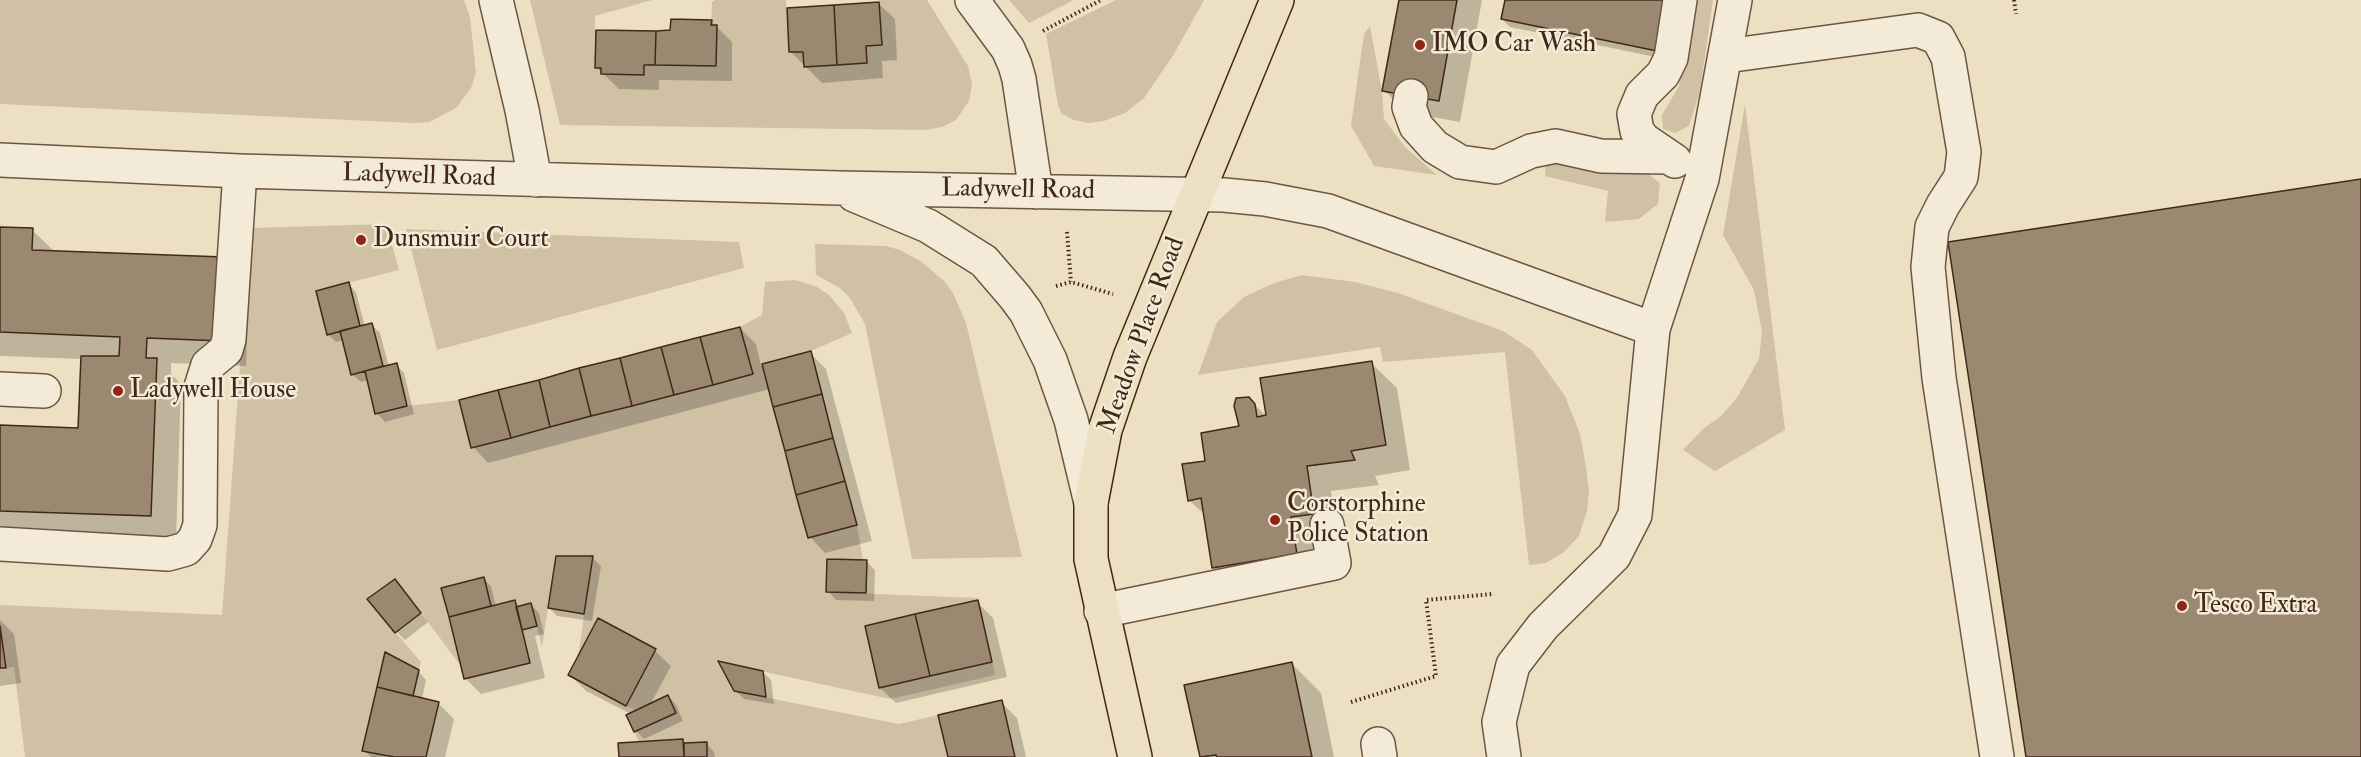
<!DOCTYPE html>
<html>
<head>
<meta charset="utf-8">
<style>
  body { margin:0 }
  canvas { display:block; background:#ede0c2 }
</style>
</head>
<body>
<canvas width="2361" height="757"></canvas>
<script>
const c = document.querySelector('canvas').getContext('2d');
c.lineJoin = 'round';
function fill(path, color) { c.fillStyle = color; c.fill(path, 'evenodd'); }
const toPath = rows => new Path2D(rows.map(r => 'M' + r).join(''));
function trace(path, color, width, dash) { c.strokeStyle = color; c.lineWidth = width; c.lineCap = dash ? 'butt' : 'round'; c.setLineDash(dash || []); c.stroke(path); }
function label(font, color, halo, rows, align = 'center') {
  c.font = font + ' "IM FELL Double Pica",serif'; c.lineWidth = 5; c.setLineDash([]); c.textBaseline = 'middle'; c.strokeStyle = halo; c.fillStyle = color; for (const [text, x, y, turn = 0] of rows) {
    c.save(); c.translate(x, y); c.rotate((+turn || 0) * Math.PI / 180); c.textAlign = isNaN(turn) ? turn : align; if (halo) c.strokeText(text, 0, 0); c.fillText(text, 0, 0); c.restore();
  }
}
const green = toPath([
  [0,0,464,0,470,17,476,73,471,88,456,108,429,122,415,123,0,104],
  [530,0,652,0,595,16,595,68,601,68,644,65,716,66,717,25,711,25,712,2,715,0,786,0,789,52,803,52,805,67,867,63,866,46,882,44,879,0,927,0,968,66,972,84,969,101,956,120,942,127,925,130,560,125],
  [1009,0,1074,0,1029,23],
  [1116,0,1204,0,1174,54,1144,98,1125,113,1104,121,1088,123,1074,120,1062,114,1058,105,1046,34],
  [1693,0,1713,0,1700,91,1689,126,1675,133,1663,129,1662,115,1679,86],
  [1370,26,1382,91,1384,119,1405,147,1437,175,1374,166,1351,126,1364,34],
  [1745,104,1785,430,1715,471,1683,450,1703,429,1721,416,1736,399,1759,359,1762,332,1754,290,1723,235],
  [1546,159,1647,173,1660,183,1658,204,1639,219,1605,222,1608,191,1545,176],
  [386,224,399,270,316,291,326,335,340,331,351,375,365,371,375,414,407,406,459,400,471,448,752,374,740,327,762,315,765,282,795,280,817,287,829,295,844,313,852,333,811,351,762,365,808,538,857,525,863,560,826,592,977,598,978,600,865,626,879,688,992,662,995,675,890,699,719,662,734,691,899,724,938,715,948,757,707,757,706,742,684,743,683,739,639,742,634,732,676,712,668,695,635,710,626,706,656,649,599,618,578,657,593,556,556,557,542,647,531,603,516,607,491,606,484,577,441,588,460,665,396,579,367,599,421,662,419,670,385,652,362,750,388,757,25,757,14,667,6,668,0,626,0,605,222,615,250,228],
  [406,229,739,242,744,268,437,350],
  [815,244,886,246,900,250,922,262,945,282,953,293,966,323,1022,557,912,559,865,324,850,298,840,288,816,275],
  [1302,275,1355,282,1398,293,1503,331,1532,350,1565,396,1580,434,1585,461,1589,491,1587,511,1579,536,1564,552,1546,563,1529,565,1505,352,1383,362,1380,347,1198,375,1217,322,1244,297,1274,283]
]);
const shadow = toPath([
  [1400,0,1482,0,1460,122,1405,112,1384,90],
  [1506,0,1677,0,1665,59,1510,27,1502,19],
  [879,4,895,19,897,60,882,61,883,78,822,83,791,52],
  [711,21,732,42,732,81,659,80,659,90,619,89,597,68,672,32],
  [0,229,32,230,55,252,249,284,246,366,171,363,171,374,181,384,176,540,0,535,0,426,80,429,82,359,0,356],
  [348,284,356,292,365,327,372,325,380,333,389,367,396,365,404,373,414,414,385,422,377,413,368,380,361,382,352,374,344,340,336,342,328,334],
  [740,328,756,344,761,366,810,353,826,369,872,541,825,553,810,537,770,389,488,463,473,447],
  [1371,363,1397,388,1410,470,1375,476,1379,485,1331,491,1339,539,1321,579,1239,592,1213,567,1205,515,1189,500,1207,462,1241,427,1249,399,1268,418],
  [558,558,593,558,601,566,592,621,557,616,549,608],
  [867,562,875,570,874,601,836,600,828,591],
  [483,578,491,586,496,607,514,602,519,607,531,605,539,613,544,634,535,636,545,678,481,694,465,678,443,589],
  [395,581,428,622,405,640,396,631],
  [977,602,993,618,1007,677,896,703,880,688],
  [0,620,14,634,21,683,0,686],
  [599,620,655,651,671,666,650,705,668,696,676,705,683,721,644,739,636,731,631,714,586,691,570,675],
  [1292,664,1321,693,1334,757,1201,757,1186,686],
  [418,671,426,680,422,699,438,703,454,719,445,757,371,757,364,750],
  [763,672,771,680,774,704,744,699,735,690],
  [1001,702,1017,718,1026,757,949,757],
  [683,741,686,744,706,743,714,752,715,757,621,757]
]);
const building = toPath([
  [1399,0,1457,0,1439,101,1382,91,1399,0],
  [1505,0,1668,0,1657,51,1501,19,1505,0],
  [879,2,882,45,866,46,867,63,837,65,834,5,879,2],
  [834,5,837,65,804,67,803,52,789,52,787,8,834,5],
  [671,19,712,20,711,25,717,25,716,66,655,65,656,31,670,30,671,19],
  [596,30,656,31,655,65,644,65,644,75,601,74,601,68,595,68,596,30],
  [2361,179,2361,757,2026,757,1948,242,2361,179],
  [0,227,33,228,32,250,224,257,222,341,147,338,146,358,157,358,151,516,0,511,0,425,78,428,81,356,119,356,120,337,0,332,0,227],
  [349,282,360,326,327,335,316,291,349,282],
  [372,323,383,366,351,375,340,331,372,323],
  [740,327,753,374,713,385,700,337,740,327],
  [700,337,713,385,674,395,661,347,700,337],
  [661,347,674,395,632,406,620,358,661,347],
  [811,351,822,394,773,407,762,364,811,351],
  [620,358,632,406,591,416,579,368,620,358],
  [1372,361,1386,445,1351,451,1355,460,1307,466,1314,514,1291,517,1297,554,1212,568,1201,498,1188,501,1182,464,1205,461,1201,433,1239,426,1234,406,1236,398,1249,397,1255,404,1257,417,1266,415,1260,378,1372,361],
  [397,363,407,406,375,414,365,371,397,363],
  [579,368,591,416,550,427,539,380,579,368],
  [539,380,550,427,511,438,498,390,539,380],
  [498,390,511,438,471,448,459,400,498,390],
  [822,394,833,438,785,451,773,407,822,394],
  [833,438,845,481,796,495,785,451,833,438],
  [845,481,857,525,808,538,796,495,845,481],
  [556,556,593,556,584,614,548,608,556,556],
  [827,559,867,560,866,593,826,592,827,559],
  [484,577,491,606,449,617,441,588,484,577],
  [395,579,421,613,395,633,367,599,395,579],
  [515,600,530,663,464,679,449,617,515,600],
  [978,600,992,662,930,676,915,614,978,600],
  [531,603,537,626,522,630,516,607,531,603],
  [915,614,930,676,879,688,865,626,915,614],
  [598,618,656,649,626,706,568,675,598,618],
  [0,626,6,668,0,668,0,626],
  [385,652,419,670,413,696,377,687,385,652],
  [718,661,763,671,766,697,734,691,718,661],
  [1292,662,1312,757,1217,757,1216,755,1200,757,1184,685,1292,662],
  [377,687,439,702,426,757,394,757,362,751,377,687],
  [668,695,676,713,634,732,626,715,668,695],
  [1002,700,1015,757,948,757,938,715,1002,700],
  [683,739,684,757,619,757,618,743,683,739],
  [707,742,707,757,684,757,684,743,707,742]
]);
const path = toPath([
  [2014,0,2016,14],
  [1043,31,1101,0],
  [1067,232,1071,282],
  [1056,286,1071,282,1113,294],
  [1351,702,1436,676,1426,600,1492,594]
]);
const minor = toPath([
  [496,0,522,110,535,180],
  [972,0,1008,49,1015,65,1019,79,1036,192],
  [1726,56,1918,30,1938,38,1948,57,1964,152,1961,177,1943,205,1932,227,1928,267,1939,378,1997,757],
  [1411,96,1409,107,1416,126,1435,147,1460,162,1496,167,1531,151,1556,146,1601,156,1669,157],
  [0,160,240,171,839,188,1224,195,1265,199,1328,211,1653,329],
  [1675,161,1644,140,1637,131,1634,114,1642,95,1663,74,1671,58,1680,0],
  [854,195,928,226,984,261,1015,297,1026,312,1050,360,1071,420,1091,503],
  [0,389,44,391],
  [0,544,168,554,186,549,195,539,200,525,201,387,208,365,226,350,229,339,240,171],
  [1101,611,1334,563,1327,525],
  [1378,744,1380,757],
  [1504,757,1499,722,1513,665,1543,626,1614,556,1635,515,1653,329,1702,179,1735,0]
]);
const major = toPath([
  [1135,757,1091,559,1091,503,1105,430,1130,357,1277,0]
]);
const markers = [
  [1420,45,6,"#8f2418"],
  [361,240,6,"#8f2418"],
  [118,391,6,"#8f2418"],
  [1275,520,6,"#8f2418"],
  [2182,606,6,"#8f2418"]
];
const poiNames = [
  ["IMO Car Wash",1432,45],
  ["Dunsmuir Court",373,240],
  ["Ladywell House",130,391],
  ["Corstorphine",1287,505],
  ["Police Station",1287,535],
  ["Tesco Extra",2194,606]
];
const streetNames = [
  ["Ladywell Road",419,177,2],
  ["Ladywell Road",1018,191,1],
  ["Meadow Place Road",1143,336,-70]
];
fill(green, '#d0c1a5');
fill(shadow, '#0003');
fill(building, '#9a8870');
trace(building, '#412818', 1.5);
trace(minor, '#6c5642', 36);
trace(major, '#412818', 36);
trace(path, '#412818', 4, [1.5, 3]);
trace(minor, '#f3ebd7', 33);
trace(major, '#ede0c2', 33);
for (const [x, y, r, color] of markers) { const dot = new Path2D(); dot.arc(x, y, r, 0, 2 * Math.PI); c.fillStyle = color; c.fill(dot); trace(dot, '#f3ebd7', 2); }
label('26px', '#412818', '#f3ebd7', poiNames, 'left');
label('26px', '#412818', '#f3ebd7', streetNames);
</script>
</body>
</html>
